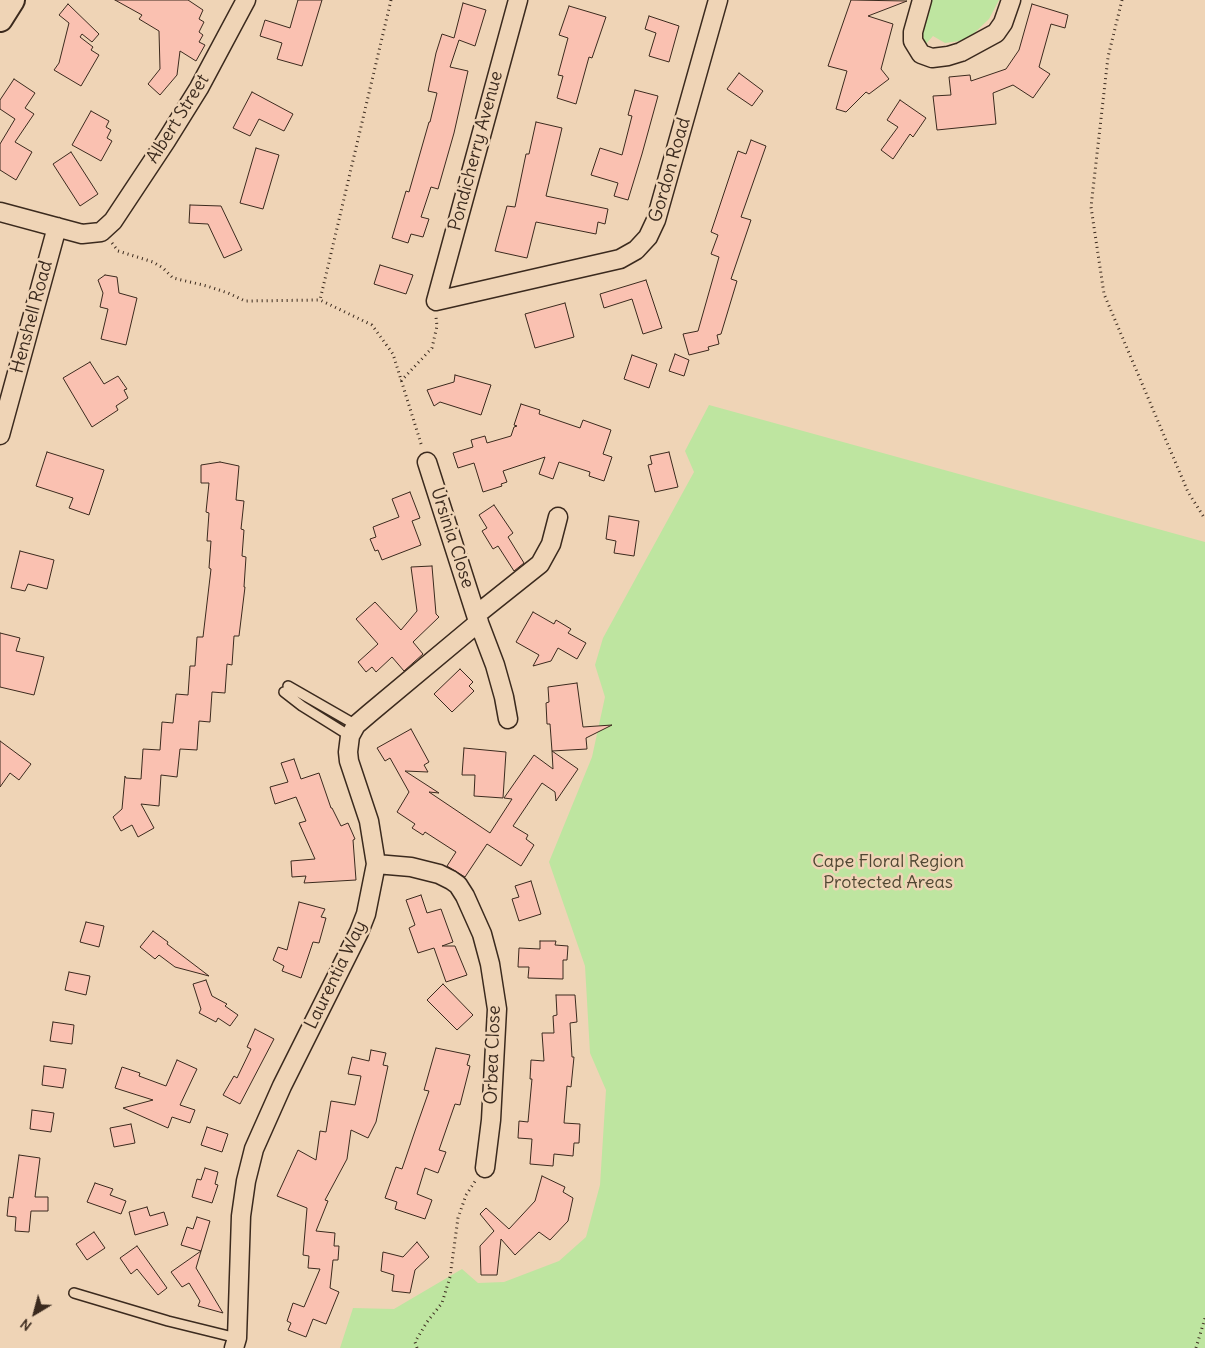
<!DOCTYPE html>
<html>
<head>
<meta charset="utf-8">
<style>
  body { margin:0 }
  #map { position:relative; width:1205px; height:1348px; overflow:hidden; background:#efd4b6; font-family:Delius,sans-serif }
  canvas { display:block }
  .north { position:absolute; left:10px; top:1288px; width:50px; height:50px; -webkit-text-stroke:4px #efd4b6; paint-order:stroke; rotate:217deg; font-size:14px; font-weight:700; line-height:20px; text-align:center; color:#3b2a1e }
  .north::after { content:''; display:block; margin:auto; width:18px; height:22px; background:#3b2a1e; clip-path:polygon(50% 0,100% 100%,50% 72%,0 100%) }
</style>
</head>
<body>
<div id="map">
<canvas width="1205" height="1348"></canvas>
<div class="north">N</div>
</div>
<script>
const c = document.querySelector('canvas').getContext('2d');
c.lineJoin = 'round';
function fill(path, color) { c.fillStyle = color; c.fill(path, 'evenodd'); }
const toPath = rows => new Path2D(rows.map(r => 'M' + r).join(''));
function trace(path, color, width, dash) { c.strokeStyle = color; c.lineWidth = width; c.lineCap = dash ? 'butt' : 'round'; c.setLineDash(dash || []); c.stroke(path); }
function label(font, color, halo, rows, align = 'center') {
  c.font = font + ' Delius,sans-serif'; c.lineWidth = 5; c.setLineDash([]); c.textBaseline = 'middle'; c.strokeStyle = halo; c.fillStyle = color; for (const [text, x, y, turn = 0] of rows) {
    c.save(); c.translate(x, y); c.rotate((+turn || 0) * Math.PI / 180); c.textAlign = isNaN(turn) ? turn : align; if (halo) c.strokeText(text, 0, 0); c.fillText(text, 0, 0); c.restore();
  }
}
const green = toPath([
  [928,0,999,0,989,19,967,40,945,43,933,36,925,45,919,32],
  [709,405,1205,542,1205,1348,340,1348,353,1308,394,1309,462,1269,478,1283,504,1282,559,1261,586,1237,600,1185,606,1090,590,1053,585,966,549,862,592,757,605,697,595,665,603,638,694,472,685,451]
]);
const building = toPath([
  [115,0,188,0,203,10,199,19,204,22,199,32,203,35,199,42,205,45,196,61,180,51,177,75,160,95,148,84,160,69,159,31,139,19,142,15,115,0],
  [298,0,322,0,302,66,277,59,282,43,260,36,265,20,290,28,298,0],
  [851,0,907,1,868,16,893,24,881,69,889,79,869,94,866,92,846,112,836,109,847,71,828,66,851,0],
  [463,3,486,10,475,46,459,40,450,67,468,71,454,133,438,189,431,187,421,217,429,219,423,237,411,234,408,243,392,238,406,191,409,192,429,122,430,122,437,93,428,91,436,53,442,34,454,38,463,3],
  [68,4,99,34,92,42,82,34,80,37,93,47,91,50,99,55,81,86,54,70,59,63,69,23,59,15,68,4],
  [1032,4,1068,15,1065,28,1051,24,1039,67,1050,74,1033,98,1013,85,993,93,996,124,937,130,933,96,951,95,949,77,970,75,971,81,1006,69,1019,50,1032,4],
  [569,6,606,17,592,58,589,57,576,104,557,98,563,76,558,75,568,38,559,35,569,6],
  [649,16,679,26,669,62,649,56,656,33,645,29,649,16],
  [739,73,763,91,752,106,727,89,739,73],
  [14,79,35,93,25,108,34,114,15,142,32,152,16,180,0,170,0,144,15,119,0,109,0,100,14,79],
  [635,90,658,96,642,154,628,200,614,196,618,183,591,175,600,148,622,155,632,116,628,115,635,90],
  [252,92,293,114,284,131,259,119,250,136,233,128,252,92],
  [900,100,926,118,913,137,910,134,893,159,881,150,898,127,887,120,900,100],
  [91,111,109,121,106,127,111,130,107,138,112,141,101,161,72,145,91,111],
  [536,122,562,128,546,196,608,209,605,224,598,222,596,234,536,222,527,258,495,251,507,206,515,207,526,154,529,154,536,122],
  [751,140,766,146,741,217,751,220,731,279,737,281,721,334,717,335,719,344,708,347,709,350,689,355,683,334,698,331,719,257,711,254,718,235,711,232,738,151,746,154,751,140],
  [256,148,279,155,263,209,240,203,256,148],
  [71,152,98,194,80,206,53,164,71,152],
  [190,205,221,206,242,250,224,258,208,224,189,223,190,205],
  [380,265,413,275,406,294,374,284,380,265],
  [105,275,117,277,119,293,137,298,126,345,101,339,108,309,100,307,103,293,98,280,105,275],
  [646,280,662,328,643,334,632,299,604,308,600,294,646,280],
  [565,303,574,337,535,348,525,314,565,303],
  [675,354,689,360,684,376,669,371,675,354],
  [632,355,657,364,649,388,624,379,632,355],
  [90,362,104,384,118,376,127,389,124,390,128,398,116,406,118,410,92,427,63,378,90,362],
  [455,375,491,385,481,415,440,402,434,406,427,390,454,382,455,375],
  [521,404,540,410,539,414,580,428,583,420,611,430,603,454,612,457,604,481,589,476,590,472,559,462,553,479,539,474,545,457,503,471,507,482,501,484,502,486,483,492,474,463,458,468,453,453,473,447,471,440,485,436,487,443,511,436,514,427,517,426,514,425,521,404],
  [47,452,104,470,89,515,69,508,73,498,36,486,47,452],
  [669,452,678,487,655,492,648,465,652,464,650,456,669,452],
  [220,462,239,466,236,500,244,501,241,529,244,530,242,556,246,557,244,587,245,587,239,636,234,636,232,665,227,664,225,693,212,692,210,722,199,721,197,750,180,749,177,777,161,775,159,806,141,804,154,828,138,837,132,825,121,831,113,817,122,809,125,776,126,778,141,779,143,749,160,750,162,722,173,723,176,694,188,695,190,666,195,666,197,637,203,637,211,569,209,568,211,541,207,541,209,513,206,512,209,483,201,483,201,465,220,462],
  [410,492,420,518,412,521,421,545,382,560,378,550,375,551,370,539,376,537,373,527,399,517,392,499,410,492],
  [494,505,513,533,508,537,524,563,514,571,498,546,493,549,482,531,487,528,479,515,494,505],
  [609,516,639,521,634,556,614,553,616,541,606,539,609,516],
  [20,551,54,560,47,589,28,584,25,591,11,588,20,551],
  [432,566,436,614,439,617,413,642,423,654,404,671,392,657,376,672,372,667,366,672,358,662,378,644,356,619,375,602,401,630,417,611,411,567,432,566],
  [533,612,554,624,556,620,571,629,568,633,586,643,577,659,558,648,551,661,533,666,539,655,516,642,533,612],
  [0,633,20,638,16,651,44,657,34,695,0,687,0,633],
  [460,669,473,682,469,686,474,691,452,712,434,694,460,669],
  [577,683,583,727,612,725,586,738,587,749,552,751,550,724,547,724,546,703,549,702,548,687,577,683],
  [411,729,429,762,424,765,428,772,405,771,439,793,429,792,490,833,512,799,504,798,534,755,553,769,552,751,578,769,556,801,555,792,542,783,513,826,528,835,526,839,534,845,521,866,487,844,465,877,447,866,456,852,425,832,423,835,412,828,415,824,397,812,409,792,390,758,385,761,377,748,411,729],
  [0,741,31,764,19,780,10,773,0,787,0,741],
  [464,748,506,752,503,798,474,796,475,775,462,775,464,748],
  [294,759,301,779,319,773,331,808,332,808,341,826,348,823,355,839,353,840,356,880,304,883,306,876,292,877,291,861,315,859,299,823,306,821,296,797,275,804,270,787,288,782,281,763,294,759],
  [531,881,541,914,519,921,512,899,519,897,515,886,531,881],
  [421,895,427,913,441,909,453,942,442,946,455,946,467,975,446,982,434,948,418,953,409,928,415,925,406,900,421,895],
  [299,902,325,909,321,917,326,918,319,943,313,942,301,978,282,971,284,966,273,960,278,947,287,950,299,902],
  [86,922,104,926,99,947,80,942,86,922],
  [153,931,168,942,167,944,209,976,175,967,159,955,155,959,140,947,153,931],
  [540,941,556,941,555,945,568,946,567,960,563,960,563,979,528,978,529,967,518,967,519,948,540,949,540,941],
  [69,972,90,976,86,995,65,990,69,972],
  [206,980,212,996,227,1004,225,1006,238,1015,230,1026,218,1018,216,1022,199,1013,201,1009,193,984,206,980],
  [443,984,473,1015,457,1030,427,1000,443,984],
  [556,995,575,995,577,1022,570,1023,572,1057,574,1057,571,1087,567,1086,564,1123,580,1124,579,1143,574,1143,573,1156,554,1154,553,1166,530,1164,532,1139,518,1138,519,1121,528,1122,532,1079,530,1079,531,1060,544,1061,542,1033,554,1033,553,1016,557,1015,556,995],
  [53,1022,74,1025,72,1044,50,1041,53,1022],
  [255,1029,274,1039,240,1104,223,1095,234,1076,237,1078,251,1049,247,1047,255,1029],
  [436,1048,470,1055,467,1065,470,1066,460,1105,455,1104,439,1150,446,1152,438,1173,425,1168,417,1194,432,1200,425,1219,395,1209,397,1202,385,1198,396,1167,402,1169,416,1128,429,1091,424,1090,436,1048],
  [371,1050,386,1053,383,1065,388,1066,376,1122,368,1138,351,1130,347,1159,325,1200,328,1201,316,1231,335,1233,334,1246,339,1246,338,1260,333,1260,330,1288,339,1292,326,1324,313,1319,306,1337,288,1330,291,1323,287,1321,293,1303,304,1307,320,1269,308,1268,309,1256,303,1255,307,1208,277,1196,298,1150,316,1160,320,1131,326,1132,331,1101,355,1105,361,1076,348,1074,352,1057,369,1061,371,1050],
  [177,1060,197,1069,180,1105,195,1110,190,1123,172,1117,168,1128,123,1108,153,1100,115,1088,122,1067,140,1073,139,1076,166,1086,177,1060],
  [44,1066,66,1069,63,1088,42,1085,44,1066],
  [32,1110,54,1113,51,1132,30,1129,32,1110],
  [131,1124,135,1143,114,1147,110,1128,131,1124],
  [207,1127,228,1134,222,1152,201,1145,207,1127],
  [19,1155,40,1158,35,1197,48,1197,48,1211,31,1211,29,1232,15,1231,16,1217,7,1216,9,1197,13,1198,19,1155],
  [205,1168,218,1172,215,1184,218,1185,212,1203,192,1197,197,1179,201,1180,205,1168],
  [542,1176,565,1187,563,1192,573,1198,568,1221,550,1240,539,1232,515,1255,501,1239,497,1275,481,1275,480,1246,494,1231,480,1214,486,1208,509,1229,535,1201,542,1176],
  [95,1183,113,1189,110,1195,126,1201,121,1214,87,1202,95,1183],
  [147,1207,150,1216,164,1212,168,1225,135,1235,129,1212,147,1207],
  [197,1217,210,1221,196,1268,223,1313,198,1306,200,1301,189,1283,182,1287,171,1272,201,1251,181,1245,187,1227,193,1229,197,1217],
  [94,1232,105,1248,87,1260,76,1244,94,1232],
  [417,1242,429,1257,415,1270,410,1293,392,1291,394,1275,381,1271,383,1252,403,1257,417,1242],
  [137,1246,167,1288,158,1295,137,1269,131,1274,120,1258,137,1246]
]);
const path = toPath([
  [391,0,320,300,372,325,393,354,422,447],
  [1122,0,1108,57,1091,207,1104,294,1188,492,1205,519],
  [112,243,118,251,153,262,163,268,173,278,207,286,228,293,245,301,320,300],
  [401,381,432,348,437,326,436,317],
  [417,1348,415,1342,427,1322,442,1303,450,1277,458,1218,466,1195,476,1180],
  [1196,1348,1205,1318]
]);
const lane = toPath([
  [288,686,356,725],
  [284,692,302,706,350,736],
  [74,1293,168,1321,237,1338]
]);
const street = toPath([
  [518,0,436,301,620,259,636,250,648,237,656,220,718,0],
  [922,0,913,32,913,41,921,54,932,58,948,56,961,52,996,33,1003,23,1011,0],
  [0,212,82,234,101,232,113,221,166,141,199,88,246,0],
  [0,435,57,227],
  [427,462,476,615,495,665,504,697,508,719],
  [476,615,540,564,551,544,558,517],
  [376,864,411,867,439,874,451,880,458,885,465,896,482,934,490,964,497,1009,491,1120,485,1168],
  [234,1348,237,1338,241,1216,246,1181,254,1149,282,1086,359,932,366,914,376,864,369,821,349,761,348,752,350,736,356,725,370,713,479,622]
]);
const secondary = toPath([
  [0,19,12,0]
]);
const streetNames = [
  ["Albert Street",178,119,-58],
  ["Pondicherry Avenue",476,151,-75],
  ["Gordon Road",670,170,-74],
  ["Henshell Road",32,317,-75],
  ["Ursinia Close",452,538,72],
  ["Laurentia Way",336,975,-64],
  ["Orbea Close",493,1055,-88]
];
const parkNames = [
  ["Cape Floral Region",888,862],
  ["Protected Areas",888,883]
];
fill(green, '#bee5a0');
fill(building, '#fac1b1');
trace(building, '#3b2a1e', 1);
trace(lane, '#3b2a1e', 12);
trace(street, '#3b2a1e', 21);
trace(secondary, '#3b2a1e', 28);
trace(path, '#3b2a1e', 3, [1, 4]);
trace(lane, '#efd4b6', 9);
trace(street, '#efd4b6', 18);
trace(secondary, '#efd4b6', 24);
label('18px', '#3b2a1e', '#efd4b6', streetNames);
label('18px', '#4f4632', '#efd4b6', parkNames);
</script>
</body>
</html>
